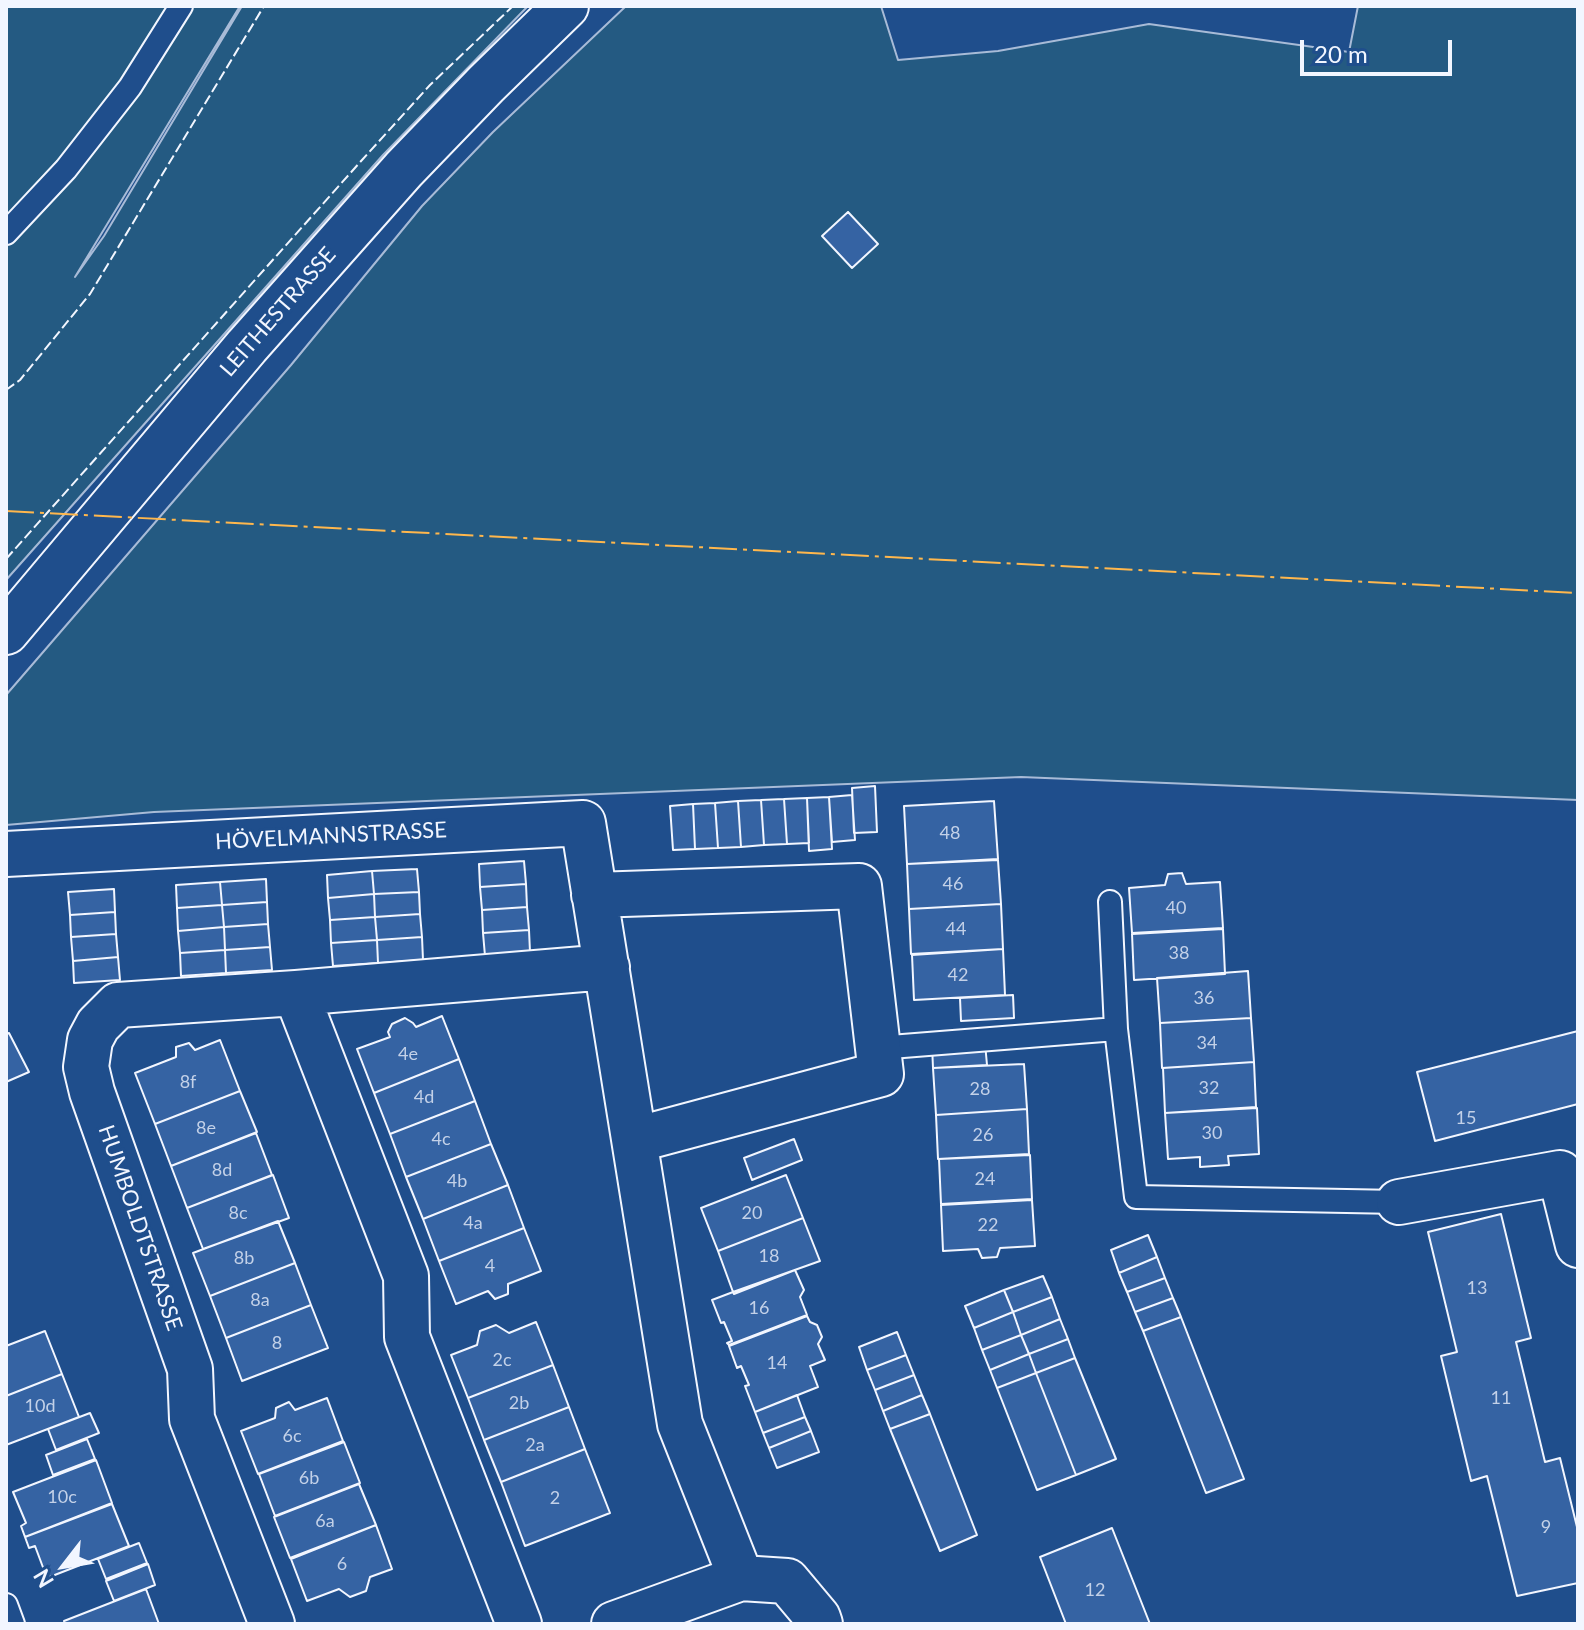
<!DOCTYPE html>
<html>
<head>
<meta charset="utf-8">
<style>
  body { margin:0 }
  #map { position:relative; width:1584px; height:1630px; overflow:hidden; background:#1f4e8c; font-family:Lato,sans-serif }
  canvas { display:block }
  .frame { position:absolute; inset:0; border:8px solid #f2f6ff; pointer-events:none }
  .north { position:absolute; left:24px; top:1526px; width:80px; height:80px; -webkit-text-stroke:6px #1f4e8c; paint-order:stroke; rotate:239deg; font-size:22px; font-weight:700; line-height:32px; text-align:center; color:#f2f6ff }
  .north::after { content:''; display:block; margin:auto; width:28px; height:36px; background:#f2f6ff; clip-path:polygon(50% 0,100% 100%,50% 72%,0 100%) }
  .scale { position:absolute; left:1300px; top:40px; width:152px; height:36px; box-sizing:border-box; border:4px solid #f2f6ff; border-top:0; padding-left:10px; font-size:24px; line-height:28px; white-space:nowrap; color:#f2f6ff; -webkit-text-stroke:6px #1f4e8c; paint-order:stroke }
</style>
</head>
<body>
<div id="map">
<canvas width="1584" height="1630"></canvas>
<div class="frame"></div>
<div class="north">N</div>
<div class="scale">20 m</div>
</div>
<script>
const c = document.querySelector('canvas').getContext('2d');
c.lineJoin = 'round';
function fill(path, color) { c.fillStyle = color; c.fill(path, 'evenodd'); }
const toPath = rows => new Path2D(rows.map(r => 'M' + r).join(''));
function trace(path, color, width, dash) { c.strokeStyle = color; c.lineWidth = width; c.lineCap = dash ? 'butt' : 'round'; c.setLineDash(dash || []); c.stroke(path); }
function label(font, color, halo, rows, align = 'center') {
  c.font = font + ' Lato,sans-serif'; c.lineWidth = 6; c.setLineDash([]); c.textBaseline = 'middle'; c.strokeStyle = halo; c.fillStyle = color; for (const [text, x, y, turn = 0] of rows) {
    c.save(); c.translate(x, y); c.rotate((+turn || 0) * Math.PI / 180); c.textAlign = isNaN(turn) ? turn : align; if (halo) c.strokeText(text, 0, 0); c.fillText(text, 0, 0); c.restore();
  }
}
const green = toPath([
  [6,6,240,6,75,277,104,236,242,6,528,6,383,155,6,580,6,6],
  [626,6,881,6,898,60,998,51,1149,24,1349,52,1358,6,1578,6,1578,800,1021,777,154,812,6,825,6,695,291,365,422,206,493,132,626,6]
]);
const building = toPath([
  [848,212,878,244,852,268,822,236,848,212],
  [875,786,877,832,854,833,852,788,875,786],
  [852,795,855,840,832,842,829,797,852,795],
  [829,797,832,849,809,851,807,798,829,797],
  [807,798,809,843,787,844,784,799,807,798],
  [784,799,787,844,764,845,761,800,784,799],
  [761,800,764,845,741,847,738,801,761,800],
  [738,801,741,847,718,848,715,803,738,801],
  [994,801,998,859,907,864,904,806,994,801],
  [715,803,718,848,695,849,693,804,715,803],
  [693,804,695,849,673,850,670,806,693,804],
  [998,860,1001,904,909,909,907,864,998,860],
  [524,861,526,884,480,887,479,864,524,861],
  [417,869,419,892,374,894,372,871,417,869],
  [372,871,374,894,328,898,327,875,372,871],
  [1182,873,1186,884,1220,882,1223,928,1132,933,1129,888,1165,885,1168,874,1182,873],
  [266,879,267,902,222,905,220,882,266,879],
  [220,882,222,905,177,908,176,885,220,882],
  [526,884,527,907,482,910,480,887,526,884],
  [114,889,115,912,70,915,68,892,114,889],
  [419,892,420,914,375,917,374,894,419,892],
  [374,894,375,917,330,920,328,898,374,894],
  [267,902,268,924,224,927,222,905,267,902],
  [1001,904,1003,949,911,954,909,909,1001,904],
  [222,905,224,927,178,931,177,908,222,905],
  [527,907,529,930,483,933,482,910,527,907],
  [115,912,116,934,71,937,70,915,115,912],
  [420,914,422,937,377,940,375,917,420,914],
  [375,917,377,940,331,943,330,920,375,917],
  [268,924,270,947,225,950,224,927,268,924],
  [224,927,225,950,180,953,178,931,224,927],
  [1223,929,1225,974,1134,980,1132,934,1223,929],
  [529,930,530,952,485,956,483,933,529,930],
  [116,934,118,957,73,961,71,937,116,934],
  [422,937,423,960,378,963,377,940,422,937],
  [377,940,378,963,333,966,331,943,377,940],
  [270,947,272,970,226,973,225,950,270,947],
  [1003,949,1005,995,914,1000,912,955,1003,949],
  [225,950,226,973,181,976,180,953,225,950],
  [118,957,120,980,74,983,73,961,118,957],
  [1248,971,1251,1018,1160,1023,1157,978,1248,971],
  [1013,995,1014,1018,961,1021,960,998,1013,995],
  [442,1016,459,1059,374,1093,357,1049,390,1037,388,1032,392,1024,405,1018,413,1023,416,1027,442,1016],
  [1251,1018,1254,1062,1162,1068,1160,1023,1251,1018],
  [1578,1031,1578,1104,1435,1141,1417,1072,1578,1031],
  [9,1033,29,1072,6,1082,6,1034,9,1033],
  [220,1040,240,1091,155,1124,135,1073,176,1057,176,1047,189,1043,195,1050,220,1040],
  [985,1043,987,1065,933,1068,932,1045,985,1043],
  [459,1059,475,1101,390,1134,374,1093,459,1059],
  [1254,1062,1256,1107,1165,1113,1163,1068,1254,1062],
  [1024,1064,1027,1109,936,1115,933,1068,1024,1064],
  [240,1091,257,1132,171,1166,155,1124,240,1091],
  [475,1101,491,1144,406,1177,390,1134,475,1101],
  [1257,1108,1259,1154,1228,1156,1229,1165,1200,1167,1200,1157,1168,1159,1165,1113,1257,1108],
  [1027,1109,1029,1154,938,1159,936,1115,1027,1109],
  [256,1133,272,1175,187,1208,171,1166,256,1133],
  [794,1139,802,1160,752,1180,744,1158,794,1139],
  [491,1144,508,1185,423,1219,406,1177,491,1144],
  [1030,1155,1032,1199,941,1204,939,1159,1030,1155],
  [273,1175,289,1218,203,1249,187,1208,273,1175],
  [786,1175,803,1218,718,1251,701,1208,786,1175],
  [508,1185,524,1228,439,1261,423,1219,508,1185],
  [1032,1200,1035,1246,1000,1248,997,1257,982,1258,978,1249,943,1251,941,1205,1032,1200],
  [1501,1214,1531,1338,1516,1342,1545,1462,1560,1458,1578,1531,1578,1583,1517,1596,1487,1476,1471,1481,1441,1356,1457,1352,1428,1232,1501,1214],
  [803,1218,820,1261,733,1292,718,1251,803,1218],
  [278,1221,295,1263,210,1296,193,1253,278,1221],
  [524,1228,541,1271,508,1284,508,1294,495,1299,488,1291,456,1304,439,1261,524,1228],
  [1148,1235,1157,1257,1119,1273,1111,1250,1148,1235],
  [1157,1257,1165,1278,1127,1292,1119,1273,1157,1257],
  [295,1263,311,1305,226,1338,210,1296,295,1263],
  [795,1270,804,1290,800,1297,807,1315,729,1345,727,1343,732,1341,724,1322,721,1323,712,1300,733,1292,734,1294,795,1270],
  [1043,1276,1052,1297,1013,1312,1004,1290,1043,1276],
  [1165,1278,1173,1298,1135,1312,1127,1292,1165,1278],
  [1004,1290,1013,1312,974,1328,965,1306,1004,1290],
  [1052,1297,1060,1319,1021,1335,1013,1312,1052,1297],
  [1173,1298,1181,1317,1143,1331,1135,1312,1173,1298],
  [311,1305,328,1348,242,1381,226,1338,311,1305],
  [1013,1312,1021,1335,982,1350,974,1328,1013,1312],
  [807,1316,810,1322,817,1325,822,1337,818,1344,825,1360,810,1366,818,1387,755,1412,745,1386,749,1385,741,1366,737,1368,729,1346,807,1316],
  [1181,1317,1244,1479,1206,1493,1143,1331,1181,1317],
  [1060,1319,1068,1339,1029,1354,1021,1335,1060,1319],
  [536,1322,553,1365,468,1398,451,1355,477,1345,480,1331,496,1325,509,1333,536,1322],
  [45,1331,62,1374,6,1396,6,1346,45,1331],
  [897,1332,906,1355,867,1370,859,1347,897,1332],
  [1021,1335,1029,1354,990,1370,982,1350,1021,1335],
  [1068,1339,1075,1358,1036,1373,1029,1354,1068,1339],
  [1029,1354,1036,1373,997,1388,990,1370,1029,1354],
  [906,1355,914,1375,875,1390,867,1370,906,1355],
  [1075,1358,1116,1459,1076,1475,1036,1373,1075,1358],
  [553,1365,569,1407,484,1440,468,1398,553,1365],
  [1036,1373,1076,1475,1037,1490,997,1388,1036,1373],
  [62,1374,79,1417,6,1445,6,1396,62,1374],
  [914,1375,922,1395,883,1411,875,1390,914,1375],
  [797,1395,805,1417,763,1433,755,1412,797,1395],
  [922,1395,930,1414,890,1429,883,1411,922,1395],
  [327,1398,343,1441,258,1474,241,1431,275,1418,276,1408,289,1402,295,1410,327,1398],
  [569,1407,585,1449,501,1482,484,1440,569,1407],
  [90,1413,99,1433,56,1450,48,1429,90,1413],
  [930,1414,977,1535,940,1551,890,1429,930,1414],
  [805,1417,811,1431,769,1448,763,1433,805,1417],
  [811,1431,819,1452,777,1468,769,1448,811,1431],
  [87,1439,95,1459,53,1475,46,1455,87,1439],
  [344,1442,360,1483,275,1516,259,1474,344,1442],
  [585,1449,610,1513,525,1546,501,1482,585,1449],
  [96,1460,112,1503,25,1537,21,1526,26,1523,13,1492,96,1460],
  [359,1484,376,1525,290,1558,274,1517,359,1484],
  [112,1504,129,1546,47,1578,35,1546,29,1548,25,1537,112,1504],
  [376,1525,392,1569,370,1577,366,1591,350,1597,339,1589,307,1601,291,1559,376,1525],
  [1112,1528,1150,1624,1066,1624,1040,1557,1112,1528],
  [139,1543,147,1563,106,1579,98,1559,139,1543],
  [148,1564,155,1585,114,1601,106,1581,148,1564],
  [146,1589,159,1624,65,1624,64,1621,146,1589]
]);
const lane = toPath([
  [6,233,66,169,130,87,181,6],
  [1110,902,1116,1029,1136,1197,1399,1202],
  [878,1048,1116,1029],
  [6,1605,13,1624]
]);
const street = toPath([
  [6,632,247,346,404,169,486,84,566,6],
  [6,854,583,823,680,1424,741,1578],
  [594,895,859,886,881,1074,635,1140],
  [296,993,406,1276,407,1337,519,1624],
  [1399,1202,1560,1173,1578,1245],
  [272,1624,192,1419,190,1369,92,1092,86,1067,90,1040,98,1025,118,1005,296,993,607,967],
  [614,1624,741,1578,787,1581,818,1618,820,1624]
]);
const fence = toPath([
  [6,390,20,380,90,294,264,6],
  [6,559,362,160,430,85,513,6]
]);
const power = toPath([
  [6,511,1578,593]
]);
const numberNames = [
  ["48",950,833],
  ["46",953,884],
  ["40",1176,908],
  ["44",956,929],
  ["38",1179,953],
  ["42",958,975],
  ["36",1204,998],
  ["34",1207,1043],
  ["4e",408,1054],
  ["8f",188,1082],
  ["32",1209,1088],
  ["28",980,1089],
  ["4d",424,1097],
  ["15",1466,1118],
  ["8e",206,1128],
  ["30",1212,1133],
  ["26",983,1135],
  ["4c",441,1139],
  ["8d",222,1170],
  ["24",985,1179],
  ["4b",457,1181],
  ["8c",238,1213],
  ["20",752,1213],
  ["4a",473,1223],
  ["22",988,1225],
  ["18",769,1256],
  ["8b",244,1258],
  ["4",490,1266],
  ["13",1477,1288],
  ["8a",260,1300],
  ["16",759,1308],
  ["8",277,1343],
  ["2c",502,1360],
  ["14",777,1363],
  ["11",1501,1398],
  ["2b",519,1403],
  ["10d",40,1406],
  ["6c",292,1436],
  ["2a",535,1445],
  ["6b",309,1478],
  ["10c",62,1497],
  ["2",555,1498],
  ["6a",325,1521],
  ["9",1546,1527],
  ["6",342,1564],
  ["12",1095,1590]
];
const streetNames = [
  ["LEITHESTRASSE",278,312,-49],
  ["HÖVELMANNSTRASSE",331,836,-3],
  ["HUMBOLDTSTRASSE",140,1228,71]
];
fill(green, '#245a82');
trace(green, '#a8bbd7', 2);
fill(building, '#3563a3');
trace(building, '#f2f6ff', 2);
trace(lane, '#f2f6ff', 26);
trace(street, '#f2f6ff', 48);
trace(lane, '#1f4e8c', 22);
trace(street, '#1f4e8c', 44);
trace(fence, '#f2f6ff', 2, [10, 4]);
trace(power, '#ffb74d', 2, [28, 6, 4, 6]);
label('18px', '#c3d1e8', null, numberNames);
label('22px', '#f2f6ff', '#1f4e8c', streetNames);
</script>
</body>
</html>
